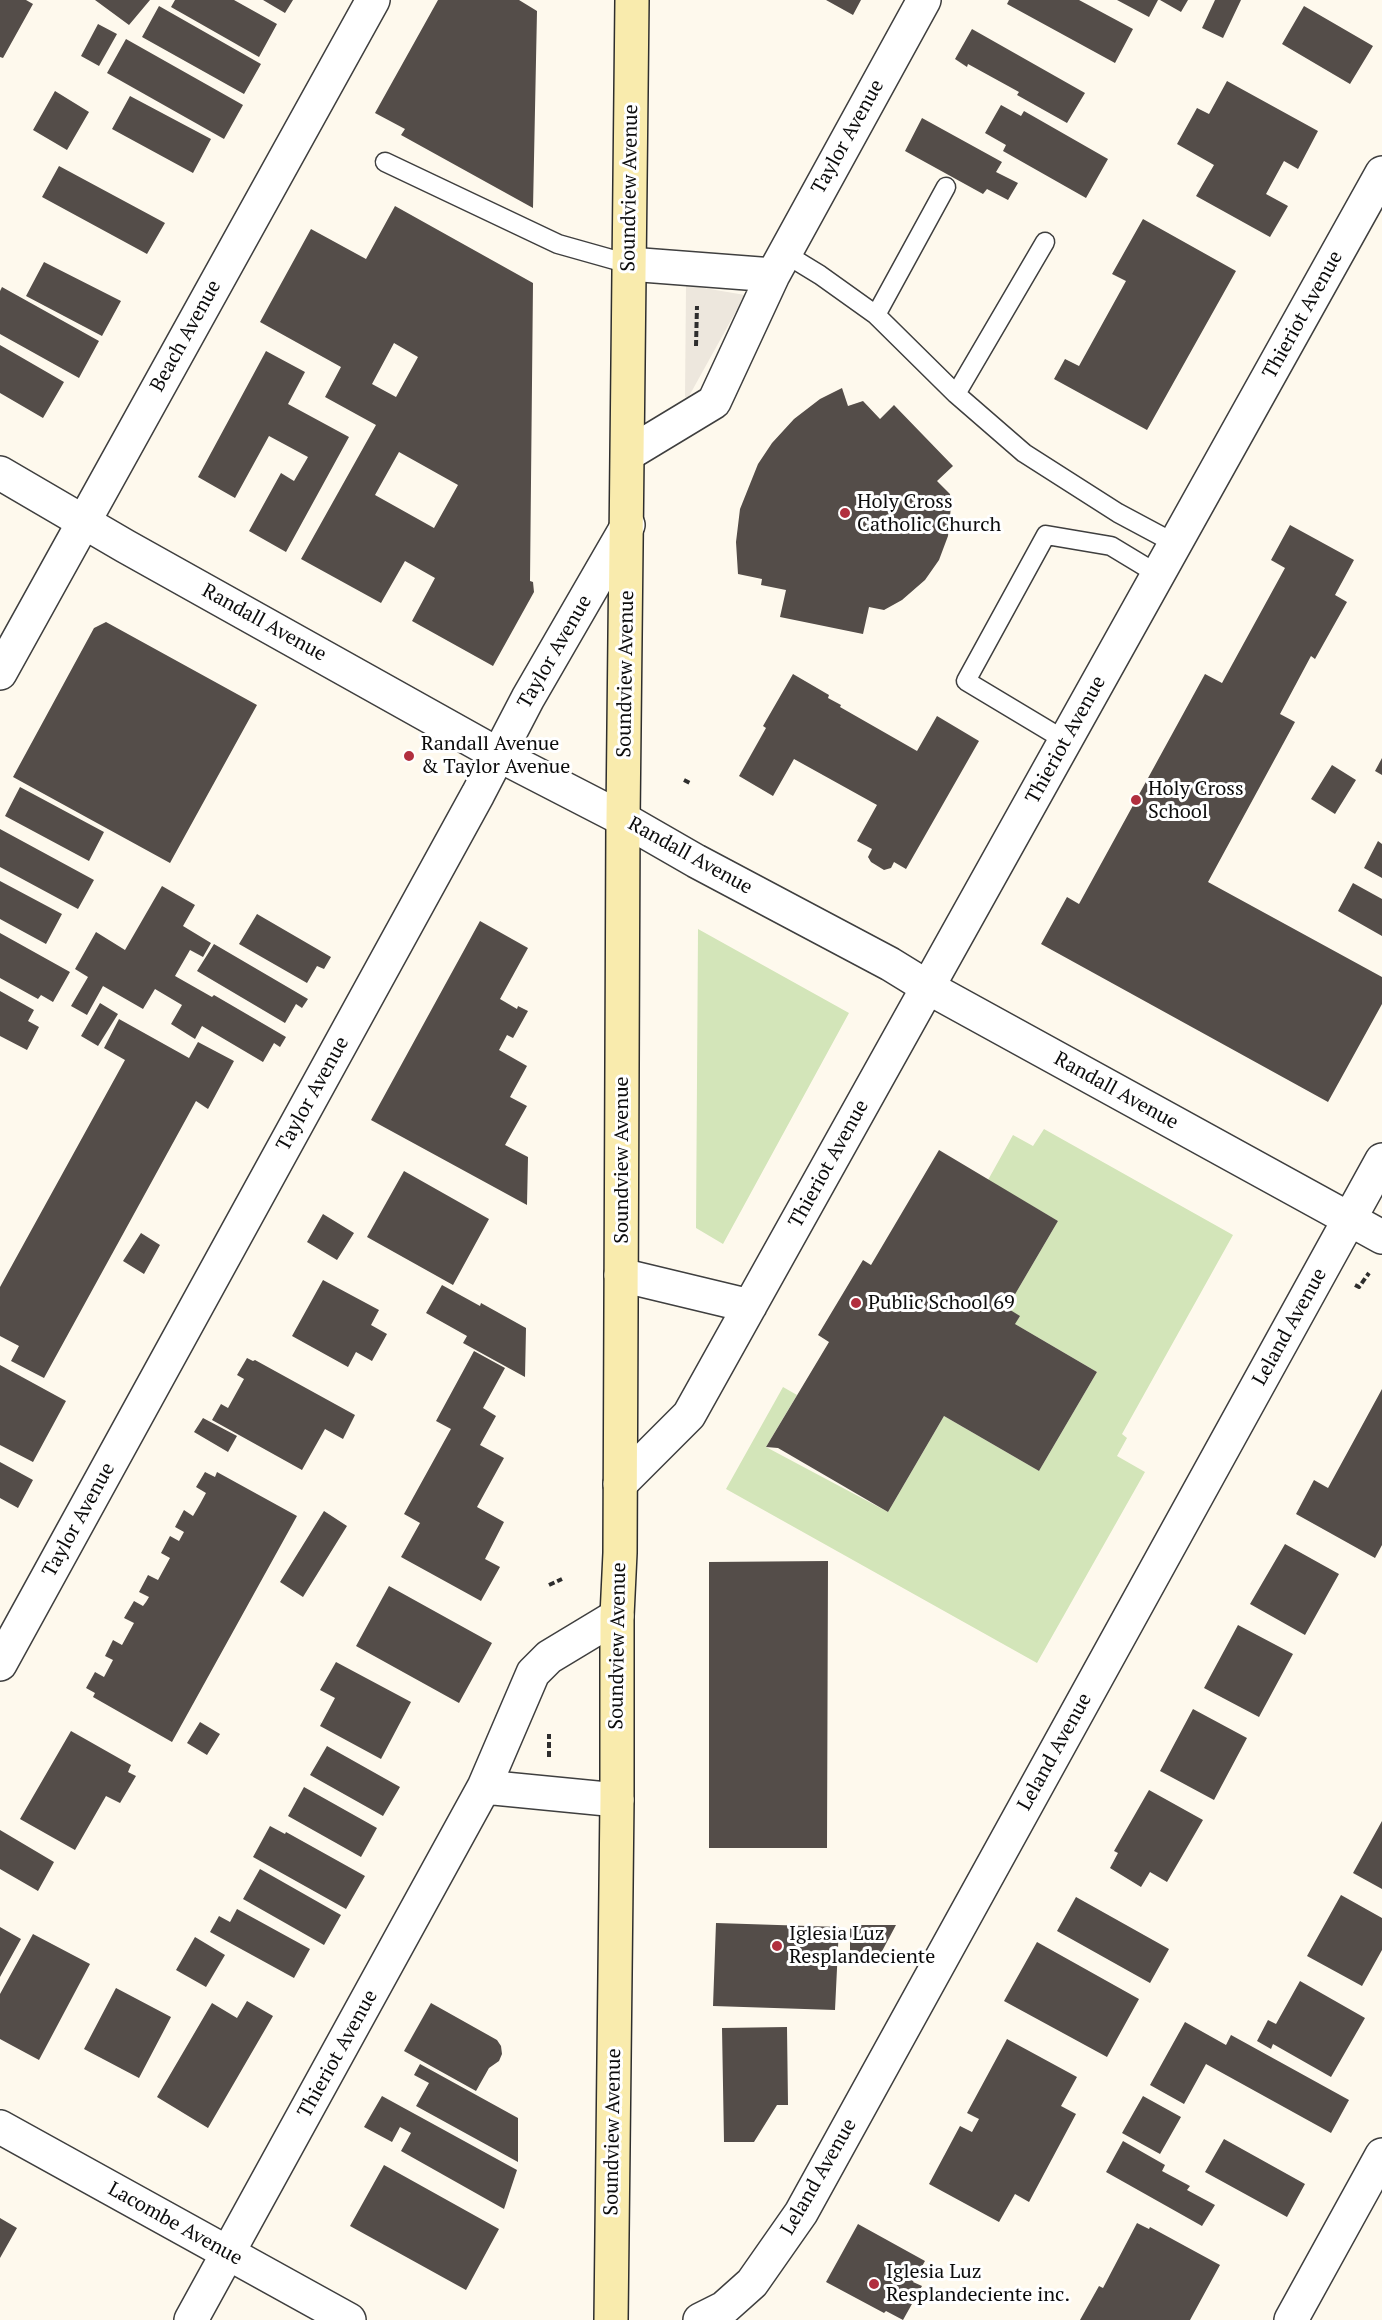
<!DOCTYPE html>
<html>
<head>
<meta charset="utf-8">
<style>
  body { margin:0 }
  canvas { display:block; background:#fef9ed }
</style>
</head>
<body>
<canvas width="1382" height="2320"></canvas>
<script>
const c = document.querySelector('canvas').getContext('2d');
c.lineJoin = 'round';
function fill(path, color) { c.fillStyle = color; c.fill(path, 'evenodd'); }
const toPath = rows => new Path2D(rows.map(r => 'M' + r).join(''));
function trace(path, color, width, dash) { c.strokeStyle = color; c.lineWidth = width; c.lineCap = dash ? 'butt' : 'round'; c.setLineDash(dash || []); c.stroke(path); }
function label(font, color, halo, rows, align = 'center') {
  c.font = font + ' "PT Serif",serif'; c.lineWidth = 6; c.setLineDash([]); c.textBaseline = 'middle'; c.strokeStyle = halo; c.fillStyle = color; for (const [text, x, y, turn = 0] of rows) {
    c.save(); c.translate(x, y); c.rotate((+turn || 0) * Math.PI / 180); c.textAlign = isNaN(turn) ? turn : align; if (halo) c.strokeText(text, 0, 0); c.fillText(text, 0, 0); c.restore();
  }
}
const green = toPath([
  [698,929,849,1013,723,1244,696,1228],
  [1044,1129,1233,1235,1122,1434,1127,1438,1117,1456,1145,1472,1037,1663,726,1489,783,1387,797,1395,766,1447,888,1512,944,1416,1039,1471,1097,1372,1015,1324,1007,1308,1058,1221,988,1180,1013,1135,1033,1146]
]);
const plaza = toPath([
  [686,285,745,295,688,398,685,397]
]);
const building = toPath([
  [0,0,26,0,33,4,3,58,0,57],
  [95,0,150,0,129,25],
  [175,0,234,0,277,24,259,57,171,7],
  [263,0,293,0,285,13],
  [438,0,519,0,537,11,533,208,401,135,405,129,375,113],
  [826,0,861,0,853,15],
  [1009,0,1079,0,1133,29,1115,63,1007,4],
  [1117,0,1158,0,1149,17],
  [1160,0,1188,0,1181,12],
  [1215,0,1241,0,1223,38,1202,28],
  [159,6,261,64,244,94,142,37],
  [1304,6,1373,46,1350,84,1282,44],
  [98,24,117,34,99,66,81,56],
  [972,29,1085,93,1067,123,1017,95,1019,92,968,64,967,67,955,59],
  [126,39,243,105,224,139,107,73],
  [1227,81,1318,131,1298,169,1284,161,1266,194,1288,206,1270,237,1196,196,1214,165,1177,144,1197,108,1209,114],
  [55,91,89,112,67,150,33,130],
  [130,96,211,139,193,173,112,129],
  [1001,105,1021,116,1024,111,1108,159,1086,198,1003,151,1006,145,985,133],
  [922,118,1002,162,996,172,1018,183,1008,200,987,189,983,194,905,151],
  [59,166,165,223,147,254,42,197],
  [395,206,533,283,530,581,533,582,534,592,493,666,412,621,435,578,405,561,381,603,301,559,376,425,325,397,341,367,260,322,311,229,366,259],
  [394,343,418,357,396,397,372,384],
  [399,452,458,485,434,528,375,495],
  [1143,219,1236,271,1147,430,1054,379,1065,359,1079,366,1126,281,1112,274],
  [44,262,121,301,102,336,26,296],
  [2,287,99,341,79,378,0,334,0,291],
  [0,345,64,382,43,418,0,393],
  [266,351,305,372,288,404,349,437,286,552,249,531,281,473,294,481,308,457,269,436,235,498,198,477],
  [842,388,848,406,863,401,880,419,894,405,953,466,937,481,950,494,951,506,948,536,939,560,925,580,902,600,884,610,869,607,863,634,780,617,786,590,761,585,762,579,738,574,736,542,740,509,758,464,772,443,794,419,820,399],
  [1290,525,1354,560,1335,595,1347,602,1315,659,1311,656,1280,714,1295,722,1208,882,1382,977,1382,1004,1328,1102,1041,944,1067,897,1079,904,1205,674,1222,683,1285,568,1271,560],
  [106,622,257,705,170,863,13,777,94,628],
  [793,674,829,695,828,698,841,705,840,707,917,751,937,716,979,741,906,869,894,862,891,868,884,870,871,862,868,857,872,849,857,841,877,805,794,759,773,796,739,776,766,728,763,726],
  [1382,758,1382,775,1375,771],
  [1332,765,1356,780,1335,814,1311,799],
  [20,787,104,832,89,861,5,816],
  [0,829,94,880,78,909,0,867],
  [1378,841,1382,844,1382,878,1364,868],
  [0,881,62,914,46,944,0,919],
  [1353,883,1382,899,1382,936,1338,911],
  [162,886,195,905,183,926,211,943,203,957,190,950,175,976,212,997,214,995,286,1037,280,1047,274,1043,263,1062,202,1026,195,1039,171,1024,182,1005,155,989,143,1009,103,986,87,1015,71,1006,88,977,75,969,96,932,125,950],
  [257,914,331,957,324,969,317,966,307,983,239,944],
  [480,921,528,948,500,999,517,1009,518,1006,528,1011,513,1038,507,1035,499,1050,527,1066,510,1097,527,1106,505,1145,528,1157,527,1205,371,1120],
  [0,933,70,972,53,1002,41,995,38,999,0,978],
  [214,944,308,999,302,1008,296,1004,285,1023,197,971],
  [0,991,34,1010,28,1021,39,1027,27,1050,0,1036],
  [100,1003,118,1014,98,1046,81,1036],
  [119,1019,189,1058,198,1042,234,1061,208,1109,196,1101,44,1378,11,1361,19,1346,0,1336,0,1287,125,1060,104,1048],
  [939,1150,1058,1221,1007,1308,1020,1316,1015,1324,1097,1372,1039,1471,944,1416,888,1512,778,1448,766,1447,829,1342,818,1335,863,1260,871,1265],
  [404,1171,489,1219,453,1285,367,1237],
  [323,1214,354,1233,337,1260,307,1242],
  [141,1233,160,1245,144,1274,123,1261],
  [323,1280,379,1310,371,1325,387,1334,372,1361,356,1352,348,1367,292,1336],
  [442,1285,480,1306,481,1303,526,1328,525,1377,463,1343,467,1336,426,1313],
  [474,1351,505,1368,483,1408,496,1416,480,1445,504,1458,477,1507,504,1522,485,1559,500,1567,481,1601,401,1557,420,1523,404,1514,451,1429,436,1421],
  [247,1358,253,1361,255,1360,355,1415,343,1439,325,1429,302,1470,212,1420,221,1404,228,1408,244,1379,237,1375],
  [0,1365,66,1401,33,1462,0,1445],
  [1382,1389,1382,1545,1375,1558,1296,1514,1314,1480,1328,1488],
  [203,1418,237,1436,228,1452,194,1432],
  [0,1462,33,1480,18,1508,0,1498],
  [205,1472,215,1477,217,1472,297,1516,172,1742,93,1697,95,1693,86,1688,95,1672,104,1677,113,1660,105,1656,113,1640,122,1645,134,1623,124,1618,134,1601,143,1606,146,1602,149,1597,139,1592,148,1575,158,1580,170,1558,161,1553,170,1536,179,1541,184,1532,175,1527,184,1510,193,1516,200,1504,206,1493,196,1487],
  [324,1511,347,1526,303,1597,280,1582],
  [1285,1544,1339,1574,1305,1635,1250,1604],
  [828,1561,827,1848,709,1848,709,1562],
  [389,1586,492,1643,459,1703,356,1646],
  [1238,1625,1293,1654,1259,1717,1204,1688],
  [336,1662,411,1702,381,1759,320,1726,335,1698,320,1690],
  [1193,1709,1247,1738,1214,1800,1160,1771],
  [200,1722,220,1734,207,1755,187,1743],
  [71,1731,131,1765,128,1772,136,1776,120,1803,106,1796,75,1850,20,1819],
  [327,1746,400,1787,383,1816,310,1775],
  [304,1787,377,1828,361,1857,288,1816],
  [1149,1790,1203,1820,1167,1882,1150,1872,1141,1887,1110,1868,1118,1853,1114,1851],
  [1382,1821,1382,1889,1353,1873],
  [270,1826,285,1834,286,1832,365,1876,346,1909,253,1857],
  [0,1830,54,1862,38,1891,0,1869],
  [260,1869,341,1915,324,1945,243,1899],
  [1341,1895,1382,1918,1382,1950,1362,1986,1307,1956],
  [1076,1897,1169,1949,1150,1983,1057,1931],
  [237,1909,310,1949,294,1978,210,1932,219,1916,230,1922],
  [716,1923,839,1927,835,2010,713,2006],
  [850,1925,896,1925,880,1955,850,1954],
  [0,1927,21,1939,0,1977],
  [33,1934,90,1964,39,2060,0,2039,0,1994],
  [195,1937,225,1955,206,1987,176,1970],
  [1037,1942,1139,1999,1107,2057,1004,2001],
  [1300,1981,1365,2018,1331,2077,1273,2044,1271,2049,1257,2041,1268,2020,1276,2024],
  [116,1988,171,2017,139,2078,84,2049],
  [247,2001,273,2016,208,2128,157,2097,212,2003,237,2018],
  [431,2003,497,2040,501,2046,502,2054,499,2061,489,2068,476,2091,404,2051],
  [1185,2022,1226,2045,1231,2035,1349,2100,1331,2133,1206,2064,1184,2104,1150,2085],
  [787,2027,788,2105,777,2105,754,2142,724,2142,722,2028],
  [1007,2039,1077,2077,1061,2106,1076,2114,1029,2202,1015,2194,999,2222,929,2184,960,2126,972,2132,979,2119,967,2113],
  [420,2064,518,2118,518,2162,416,2106,429,2083,414,2075],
  [382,2096,517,2170,504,2209,401,2151,411,2133,400,2127,392,2142,364,2127],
  [1143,2096,1181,2117,1160,2154,1122,2133],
  [1224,2139,1305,2184,1287,2217,1205,2172],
  [1123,2141,1165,2165,1162,2171,1190,2186,1187,2190,1215,2205,1202,2226,1106,2172],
  [384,2165,499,2229,466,2290,350,2226],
  [0,2218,17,2228,0,2258],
  [1137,2223,1149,2229,1150,2227,1220,2265,1190,2320,1080,2320,1099,2286,1103,2288],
  [858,2224,925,2261,913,2282,922,2286,903,2320,886,2311,884,2313,826,2282]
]);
const path = toPath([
  [696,346,697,306],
  [684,780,692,784],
  [1355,1285,1359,1287,1369,1273],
  [549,1585,562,1579],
  [549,1757,549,1734]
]);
const service = toPath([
  [385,162,558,244,629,264],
  [784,253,820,275,876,315,956,394,1024,453,1118,513,1176,544],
  [876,315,946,187],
  [956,394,1045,242],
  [1066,741,966,681,1046,535,1111,546,1159,575]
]);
const minor = toPath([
  [629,264,773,275],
  [628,454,714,402,773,275,924,0],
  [0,673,373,0],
  [621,1275,750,1306],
  [620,1484,689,1415,1382,173],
  [0,1664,478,794,528,698,628,525],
  [484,1787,617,1800],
  [0,2127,349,2320],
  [191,2320,484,1787,533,1673,549,1657,617,1616],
  [700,2320,724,2308,752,2283,801,2213,1382,1160],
  [1291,2320,1382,2155]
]);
const tertiary = toPath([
  [0,473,125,546,497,754,623,819,696,861,890,964,929,988,1382,1237]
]);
const secondary = toPath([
  [611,2320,617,1800,617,1616,620,1553,623,819,632,0]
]);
const markers = [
  [845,513,6,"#b12f3e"],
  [409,756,6,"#b12f3e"],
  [1136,800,6,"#b12f3e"],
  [856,1303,6,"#b12f3e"],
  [777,1946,6,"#b12f3e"],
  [874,2284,6,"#b12f3e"]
];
const streetNames = [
  ["Taylor Avenue",848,137,-61],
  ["Soundview Avenue",630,188,-89],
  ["Thieriot Avenue",1303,315,-61],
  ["Beach Avenue",186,336,-61],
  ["Randall Avenue",264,623,29],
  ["Taylor Avenue",555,652,-60],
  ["Soundview Avenue",626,674,-89],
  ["Thieriot Avenue",1066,740,-61],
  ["Randall Avenue",690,856,29],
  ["Randall Avenue",1116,1091,29],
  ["Taylor Avenue",313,1094,-61],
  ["Soundview Avenue",622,1160,-90],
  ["Thieriot Avenue",829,1164,-61],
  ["Leland Avenue",1290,1327,-61],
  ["Taylor Avenue",79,1520,-61],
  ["Soundview Avenue",618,1646,-89],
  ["Leland Avenue",1055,1752,-61],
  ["Thieriot Avenue",338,2054,-61],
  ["Soundview Avenue",613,2132,-89],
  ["Leland Avenue",819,2177,-60],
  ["Lacombe Avenue",175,2224,29]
];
const poiNames = [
  ["Holy Cross",857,502],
  ["Catholic Church",857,525],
  ["Randall Avenue",421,744],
  ["& Taylor Avenue",421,767],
  ["Holy Cross",1148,789],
  ["School",1148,812],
  ["Public School 69",868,1303],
  ["Iglesia Luz",789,1934],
  ["Resplandeciente",789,1957],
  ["Iglesia Luz",886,2272],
  ["Resplandeciente inc.",886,2295]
];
fill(green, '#d3e5b9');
fill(plaza, '#ede7dd');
fill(building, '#544d49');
trace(service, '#3f3f3f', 21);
trace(minor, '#3f3f3f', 36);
trace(tertiary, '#3f3f3f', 36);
trace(secondary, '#2e2e2e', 36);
trace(path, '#2e2e2e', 4, [6, 3]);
trace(service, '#fff', 18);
trace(minor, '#fff', 33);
trace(tertiary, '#fff', 33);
trace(secondary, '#f9ebad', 33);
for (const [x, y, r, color] of markers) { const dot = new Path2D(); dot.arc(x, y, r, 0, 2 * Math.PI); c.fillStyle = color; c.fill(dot); trace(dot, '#fff', 2); }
label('20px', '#0c0c0c', '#fff', streetNames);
label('20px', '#0c0c0c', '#fff', poiNames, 'left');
</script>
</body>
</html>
